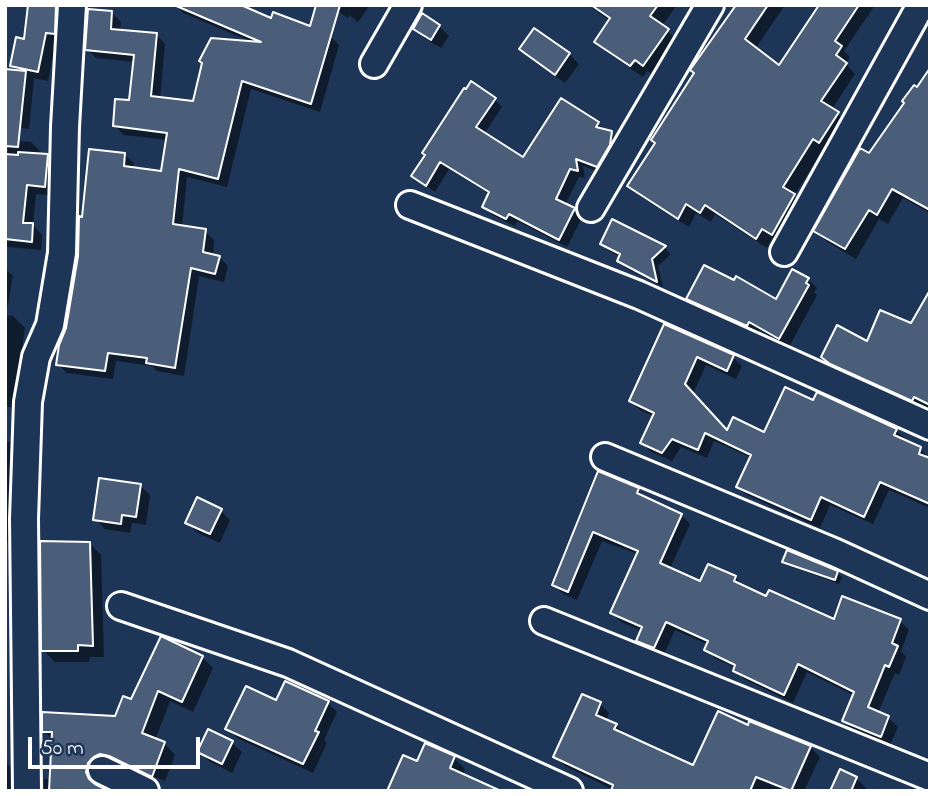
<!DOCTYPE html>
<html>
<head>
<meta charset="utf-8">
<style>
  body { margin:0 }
  #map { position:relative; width:935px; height:796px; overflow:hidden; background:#1d3557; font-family:"Indie Flower",sans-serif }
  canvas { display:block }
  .frame { position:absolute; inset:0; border:7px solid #fff; pointer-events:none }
  .scale { position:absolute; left:28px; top:737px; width:172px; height:32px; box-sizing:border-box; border:4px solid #fff; border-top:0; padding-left:9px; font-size:21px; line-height:24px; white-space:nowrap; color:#fff; -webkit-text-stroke:5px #1d3557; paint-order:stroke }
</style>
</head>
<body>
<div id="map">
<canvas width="935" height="796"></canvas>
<div class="frame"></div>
<div class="scale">50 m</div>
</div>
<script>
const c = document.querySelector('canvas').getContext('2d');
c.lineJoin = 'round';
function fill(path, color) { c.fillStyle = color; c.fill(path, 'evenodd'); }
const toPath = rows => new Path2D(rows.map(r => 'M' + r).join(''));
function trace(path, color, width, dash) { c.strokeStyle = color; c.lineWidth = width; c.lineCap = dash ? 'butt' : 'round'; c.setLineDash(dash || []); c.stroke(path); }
const shadow = toPath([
  [175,5,272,20,330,36,339,45,320,112,251,89,227,187,187,177,182,227,205,231,214,240,213,256,219,257,228,266,224,282,199,276,184,376,157,371,152,366,116,361,113,379,67,373,58,364,67,328,84,219,124,154,134,163,133,169,163,172,168,140,124,135,115,126,131,102,135,62,96,58,87,49,112,13,121,22,120,31,156,34,165,44,160,99,194,103,252,42,183,13],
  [329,5,370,5,358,22,349,15,348,18],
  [588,5,677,5,662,26,679,42,655,76,647,71,643,77,608,53,596,41,610,21],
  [738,5,785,5,755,49,780,67,821,5,875,5,844,51,850,57,846,64,855,74,832,109,848,123,830,152,824,148,794,196,804,206,782,243,772,238,767,248,715,214,711,222,696,213,689,227,640,196,630,186],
  [49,20,58,29,48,81,34,78,29,129,5,126,5,69,17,70,12,66],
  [439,26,449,36,441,48,424,38,415,28],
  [534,30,569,54,579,64,565,83,531,59,521,49],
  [930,71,930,213,903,198,888,224,879,219,856,259,826,241,816,231],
  [494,99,502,107,484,134,524,159,598,124,619,141,605,174,583,166,585,178,579,177,565,205,582,217,567,247,517,221,515,226,492,215,484,207,490,194,449,169,435,192,413,176],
  [9,140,31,142,41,152,41,155,47,156,57,166,54,196,36,194,33,225,42,235,41,250,8,247,5,245,5,173],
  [613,222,665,248,671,254,658,266,663,287,626,268,619,261,621,257,609,251,602,244],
  [5,269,13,276,6,315,13,316,25,328,14,408,5,406],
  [808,279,817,288,814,293,817,295,789,347,759,330,757,334,697,308,688,299,777,302],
  [930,294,930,410,927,409,925,413,836,370,823,357,868,343,912,325],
  [665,326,733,357,742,366,736,379,706,365,693,394,727,433,765,434,814,402,896,430,905,439,904,442,920,449,929,458,930,508,889,490,873,524,830,505,820,528,747,495,738,486,752,458,714,441,707,458,681,447,672,461,651,452,642,443,655,417,640,410,631,401],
  [5,442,10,442,19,451,17,541,5,542],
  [599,473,638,490,647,499,681,515,690,524,670,569,701,584,735,577,744,586,767,598,834,621,900,621,909,630,901,651,906,657,899,675,895,673,878,713,888,718,898,727,890,745,853,730,844,720,855,696,807,672,793,703,744,679,735,670,736,668,716,659,706,650,709,645,675,630,663,656,647,650,638,641,642,631,621,622,612,613,638,554,602,541,577,600,563,594,554,585],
  [140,485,150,495,146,525,132,523,130,533,105,529,95,519],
  [221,511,230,520,220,543,196,532,187,522],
  [89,543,101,555,104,657,90,657,89,662,55,662,43,650],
  [784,561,837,573,842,577,839,584,788,565],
  [5,592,7,594,6,651,5,651],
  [202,657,213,668,193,712,170,701,155,740,164,743,175,755,165,781,144,773,142,777,99,774,98,788,105,791,44,791,44,779,51,779,53,740,44,731,116,718,132,702],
  [277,702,328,703,337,712,324,740,327,743,313,773,237,738,228,728],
  [600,704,609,713,606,721,616,725,626,735,694,767,748,727,810,747,820,757,804,791,616,791,565,766,555,757],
  [232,743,242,752,232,773,209,761,199,752],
  [454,758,465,769,462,776,418,763],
  [5,762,15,771,15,791,5,791],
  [856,778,866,788,865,791,832,791]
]);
const building = toPath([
  [28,5,56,5,55,34,46,33,38,72,10,66,16,37,24,39,28,5],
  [174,5,241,5,271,18,273,12,310,26,316,5,340,5,311,104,242,81,218,179,179,169,173,224,206,229,203,252,220,256,215,274,191,268,175,368,146,363,147,358,108,353,105,371,56,365,59,345,66,328,78,256,79,216,82,217,89,149,125,153,124,166,161,171,167,133,113,126,115,99,129,100,134,55,85,50,88,9,112,11,111,29,157,33,151,96,193,101,202,63,199,61,211,38,261,42,174,5],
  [591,5,658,5,650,16,669,29,643,66,635,60,630,66,594,42,610,18,591,5],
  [736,5,768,5,745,39,779,65,819,5,859,5,835,41,842,46,836,55,847,63,821,101,839,112,819,143,813,139,783,187,795,194,772,235,762,229,756,239,705,205,700,213,686,204,678,219,627,186,655,143,651,140,694,73,690,70,736,5],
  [422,13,440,25,431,40,413,29,422,13],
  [534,28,570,53,555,75,519,49,534,28],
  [930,68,930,210,892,189,877,215,869,210,845,249,813,231,860,148,869,153,904,103,902,101,914,85,917,87,930,68],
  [5,69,26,71,18,147,5,146,5,69],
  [471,81,496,98,476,127,523,157,561,98,599,122,596,127,612,131,610,145,597,167,576,159,578,171,570,169,556,199,575,208,559,240,509,214,506,219,482,207,489,192,440,162,426,186,411,176,425,155,422,153,464,88,466,89,471,81],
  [18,152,48,154,45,187,27,185,23,223,33,223,32,242,5,239,5,154,18,155,18,152],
  [612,219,666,246,652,259,657,282,617,261,620,254,600,244,612,219],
  [704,265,734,280,736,276,776,299,792,269,809,278,806,283,809,285,779,339,749,322,747,326,686,299,704,265],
  [930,290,930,405,914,397,912,401,830,364,821,357,837,325,867,341,880,310,911,323,930,290],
  [664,324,734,355,727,371,697,357,685,384,727,430,733,417,764,432,785,387,813,400,817,392,897,429,894,435,921,447,919,454,930,458,930,504,880,482,864,517,821,497,811,520,736,487,751,455,705,433,698,450,672,439,662,453,640,443,654,413,629,401,664,324],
  [598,471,639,488,637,493,682,514,660,563,700,581,708,564,736,576,734,581,766,596,769,590,834,619,842,596,901,619,892,643,898,646,889,667,885,665,868,707,889,716,881,737,842,721,854,692,798,664,784,695,733,671,735,665,704,650,708,641,666,622,654,648,636,641,642,627,610,613,638,551,593,532,568,592,552,585,598,471],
  [99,478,141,484,136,517,122,515,121,524,93,520,99,478],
  [197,497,222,509,210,534,185,523,197,497],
  [40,541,90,542,93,646,78,645,78,651,41,651,40,541],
  [787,550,838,571,835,580,782,562,787,550],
  [161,636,203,656,182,702,158,691,142,733,165,742,152,777,109,756,100,754,94,757,88,763,86,772,89,779,95,784,109,791,49,791,52,732,42,732,42,712,115,716,123,696,131,699,161,636],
  [285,681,329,701,315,731,319,732,303,764,225,729,246,686,276,700,285,681],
  [582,694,601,702,596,715,617,724,614,729,693,765,718,711,748,725,749,721,811,746,791,791,756,777,750,791,611,791,613,785,553,757,582,694],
  [208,729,233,741,222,764,197,752,208,729],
  [425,743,455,756,450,768,501,791,387,791,403,755,417,761,425,743],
  [840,769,857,777,851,791,830,791,840,769]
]);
const minor = toPath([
  [374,64,408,5],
  [410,205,639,295,930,426],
  [591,208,710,5],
  [784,252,921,5],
  [605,457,836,553,930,596],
  [121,606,288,663,569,791],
  [544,621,930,777],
  [102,770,145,791],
  [27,791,24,519,28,402,36,357,50,325,62,253,65,127,72,5]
]);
fill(shadow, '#0007');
fill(building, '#4a5d79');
trace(building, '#fff', 2);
trace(minor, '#fff', 32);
trace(minor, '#1d3557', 26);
</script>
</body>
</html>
